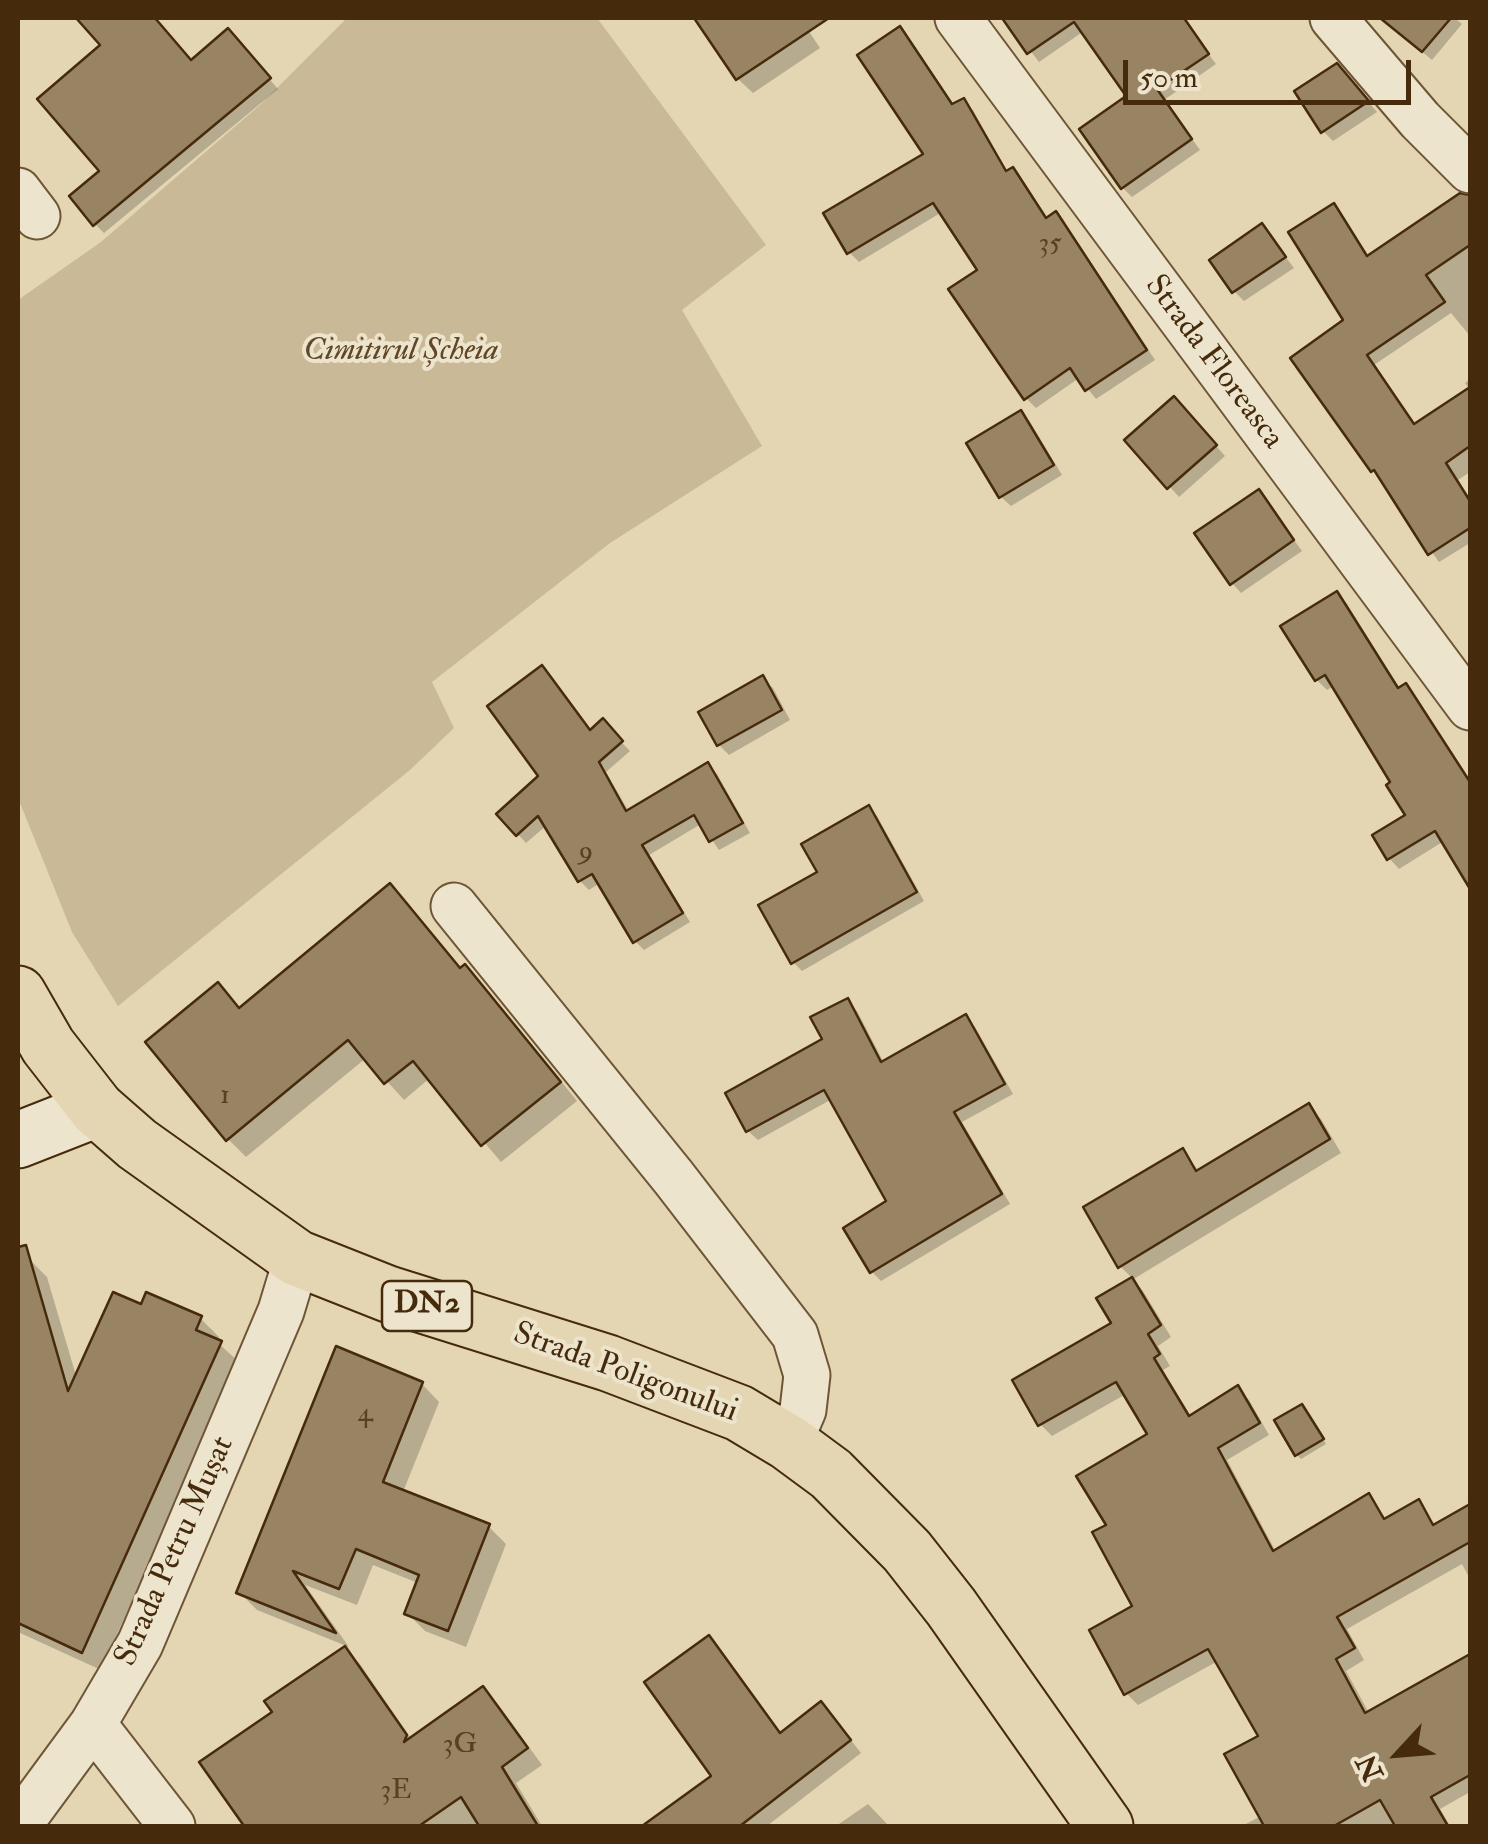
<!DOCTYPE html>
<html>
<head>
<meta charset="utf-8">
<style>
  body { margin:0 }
  #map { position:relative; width:1488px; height:1844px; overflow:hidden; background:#e4d6b2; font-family:"IM FELL Double Pica",serif }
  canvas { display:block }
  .frame { position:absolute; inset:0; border:20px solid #462a0c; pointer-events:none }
  .north { position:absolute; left:1348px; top:1704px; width:100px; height:100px; -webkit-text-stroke:8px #ede4cd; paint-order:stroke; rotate:244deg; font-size:28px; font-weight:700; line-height:40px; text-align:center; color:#462a0c }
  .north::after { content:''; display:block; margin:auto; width:35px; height:45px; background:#462a0c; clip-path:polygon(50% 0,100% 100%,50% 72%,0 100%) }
  .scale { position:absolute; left:1123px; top:60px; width:288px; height:45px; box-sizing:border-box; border:5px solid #462a0c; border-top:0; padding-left:12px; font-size:30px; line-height:35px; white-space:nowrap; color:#462a0c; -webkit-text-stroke:8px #ede4cd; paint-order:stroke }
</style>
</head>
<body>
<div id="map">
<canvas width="1488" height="1844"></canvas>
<div class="frame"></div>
<div class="north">N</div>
<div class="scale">50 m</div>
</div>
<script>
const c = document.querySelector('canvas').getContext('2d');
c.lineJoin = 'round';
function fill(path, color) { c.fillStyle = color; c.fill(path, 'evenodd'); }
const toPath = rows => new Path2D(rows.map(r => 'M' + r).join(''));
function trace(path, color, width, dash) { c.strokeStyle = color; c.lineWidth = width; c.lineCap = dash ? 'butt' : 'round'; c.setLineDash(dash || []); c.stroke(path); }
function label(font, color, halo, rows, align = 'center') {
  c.font = font + ' "IM FELL Double Pica",serif'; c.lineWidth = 8; c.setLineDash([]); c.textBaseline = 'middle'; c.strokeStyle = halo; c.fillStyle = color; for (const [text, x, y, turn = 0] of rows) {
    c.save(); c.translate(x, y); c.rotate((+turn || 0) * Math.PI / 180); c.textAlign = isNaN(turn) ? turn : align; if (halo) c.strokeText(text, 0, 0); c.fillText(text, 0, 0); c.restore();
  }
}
const green = toPath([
  [347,18,597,18,766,245,682,310,762,446,610,543,432,682,454,728,410,770,118,1006,72,932,18,798,18,300,101,242,260,105]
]);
const shadow = toPath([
  [82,18,153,18,192,62,237,41,278,89,104,233,95,224,102,171,104,46],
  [697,18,800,18,820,48,753,93,738,79],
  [1005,18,1174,18,1182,29,1187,26,1216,64,1164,100,1200,150,1132,197,1123,188,1129,97,1084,31,1039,62],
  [1382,18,1455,18,1462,24,1432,60],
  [899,29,954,106,963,101,973,110,1008,173,1013,170,1022,180,1048,219,1056,214,1065,224,1155,360,1096,399,1079,378,1036,408,1026,398,980,270,942,212,859,262,849,252,926,154],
  [1346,76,1377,112,1333,141,1323,131],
  [1460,196,1470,198,1470,336,1451,313,1374,365,1415,426,1470,390,1465,383,1470,379,1470,472,1458,480,1470,499,1470,543,1439,562,1293,358,1347,321,1334,206,1369,257],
  [1262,226,1294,268,1244,301,1234,291],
  [1183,409,1225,456,1179,497,1128,440],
  [1021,413,1030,422,1062,475,1011,506,1001,497,970,444],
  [1259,492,1302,551,1241,593,1232,583],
  [1336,594,1347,604,1401,690,1406,687,1416,697,1470,782,1470,885,1444,841,1399,869,1389,858,1408,816,1394,783,1334,686,1327,690,1317,680],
  [763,679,773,688,790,720,729,755,719,745,701,713],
  [602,722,630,751,606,772,629,812,708,765,717,774,750,833,719,850,701,824,649,855,690,922,644,950,635,941,600,883,589,890,580,881,547,825,526,843,499,814],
  [869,808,877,816,924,901,802,971,793,962,821,873],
  [390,886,462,970,465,968,483,985,577,1101,501,1162,430,1078,404,1100,366,1058,246,1157,228,1139,218,985,241,1010],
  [847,1001,857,1011,884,1063,966,1017,975,1027,1013,1094,962,1122,1010,1204,881,1281,872,1272,890,1202,832,1099,758,1140,748,1131,728,1094,825,1040],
  [1308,1106,1321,1119,1341,1153,1132,1280,1143,1291,1171,1337,1158,1346,1170,1366,1163,1370,1192,1418,1237,1388,1249,1400,1269,1435,1227,1460,1276,1552,1368,1496,1387,1520,1418,1502,1436,1526,1470,1507,1470,1579,1462,1564,1347,1629,1364,1660,1346,1671,1369,1713,1470,1656,1470,1792,1440,1809,1450,1826,1242,1826,1261,1816,1261,1737,1218,1661,1138,1705,1126,1693,1136,1607,1109,1526,1150,1435,1126,1394,1052,1436,1040,1424,1114,1323,1100,1299,1133,1279,1120,1266,1182,1152,1200,1172],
  [28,1258,47,1277,77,1379,142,1308,200,1318,219,1337,217,1342,239,1362,101,1670,18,1632,18,1261],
  [422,1384,439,1402,403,1492,488,1526,506,1544,466,1647,425,1631,407,1613,418,1583,373,1565,357,1605,305,1585,349,1647,257,1610,239,1592],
  [1306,1411,1326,1444,1301,1459,1297,1455],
  [709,1639,782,1735,832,1716,861,1753,767,1826,664,1826,658,1818,715,1776],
  [344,1649,360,1664,412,1740,483,1689,498,1704,542,1765,516,1783,542,1826,261,1826,259,1823,251,1826,237,1812,276,1713],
  [868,1804,889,1826,836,1826]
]);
const building = toPath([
  [76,18,155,18,191,60,228,28,271,78,93,226,69,196,99,171,37,99,100,45,76,18],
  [694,18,829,18,736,80,694,18],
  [1002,18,1184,18,1209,54,1157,89,1192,139,1121,189,1079,129,1126,96,1074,22,1027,54,1002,18],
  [1380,18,1451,18,1422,52,1380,18],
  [900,26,952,104,964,98,1006,171,1013,167,1046,218,1056,211,1147,350,1085,391,1070,368,1024,400,948,289,977,270,933,203,847,254,823,213,923,154,857,55,900,26],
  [1337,63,1369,101,1321,133,1294,91,1337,63],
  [1460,193,1470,195,1470,245,1426,275,1445,302,1367,355,1414,424,1470,387,1470,446,1446,463,1470,501,1470,528,1428,555,1374,470,1371,472,1290,358,1343,320,1288,232,1334,203,1367,256,1460,193],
  [1262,223,1286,257,1232,293,1209,260,1262,223],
  [1174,396,1217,445,1167,489,1124,440,1174,396],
  [1021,410,1054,465,999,498,966,443,1021,410],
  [1259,489,1294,540,1230,585,1194,533,1259,489],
  [1337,591,1398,688,1406,683,1470,782,1470,889,1435,831,1387,860,1372,835,1405,815,1386,785,1390,782,1325,675,1315,681,1280,626,1337,591],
  [542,665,590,730,603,718,623,741,599,762,626,811,708,762,743,823,709,842,694,815,642,845,683,913,633,943,592,874,578,882,538,816,516,836,496,814,538,776,487,706,542,665],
  [763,675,782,710,717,746,698,712,763,675],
  [869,805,917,892,791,964,758,905,817,872,801,844,869,805],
  [390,883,460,968,465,964,561,1082,481,1146,413,1061,384,1084,348,1040,226,1141,145,1042,218,982,239,1008,390,883],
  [848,998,881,1062,966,1014,1005,1084,954,1112,1002,1194,870,1273,843,1228,886,1201,824,1090,746,1132,725,1093,822,1039,810,1017,848,998],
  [1309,1103,1330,1139,1118,1268,1083,1207,1183,1148,1196,1171,1309,1103],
  [26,1245,68,1391,113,1292,141,1304,146,1292,202,1316,196,1330,222,1341,82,1653,18,1623,18,1247,26,1245],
  [1132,1277,1161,1325,1148,1334,1160,1354,1154,1358,1189,1416,1238,1385,1260,1423,1218,1448,1273,1551,1369,1493,1384,1519,1419,1499,1433,1525,1470,1504,1470,1542,1337,1617,1355,1648,1336,1659,1365,1713,1470,1654,1470,1775,1431,1797,1448,1826,1395,1826,1380,1800,1334,1826,1264,1826,1224,1754,1258,1736,1208,1649,1124,1695,1089,1630,1132,1606,1092,1532,1106,1525,1076,1476,1147,1434,1116,1382,1038,1426,1012,1380,1111,1323,1096,1298,1132,1277],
  [336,1346,423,1382,383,1482,490,1524,448,1631,404,1614,419,1575,356,1549,339,1589,293,1571,336,1633,236,1593,336,1346],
  [1302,1404,1324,1439,1295,1456,1274,1420,1302,1404],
  [709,1635,780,1733,821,1701,851,1740,740,1826,642,1826,711,1776,644,1682,709,1635],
  [345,1646,407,1735,404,1742,483,1686,528,1748,502,1767,538,1826,479,1826,461,1797,419,1826,244,1826,199,1762,272,1712,264,1701,345,1646]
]);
const minor = toPath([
  [958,18,1470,707],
  [1333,18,1420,120,1470,170],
  [18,191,37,216],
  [454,906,674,1178,795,1335,807,1375,803,1410,789,1443],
  [93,1724,172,1826],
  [18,1826,93,1724,140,1644,281,1311,297,1258]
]);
const secondary = toPath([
  [18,1140,97,1109]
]);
const primary = toPath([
  [18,994,48,1046,97,1109,137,1144,297,1258,388,1294,608,1363,739,1413,789,1443,831,1474,907,1551,951,1607,1105,1826]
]);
const numberNames = [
  ["35",1050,245],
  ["9",586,853],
  ["1",225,1097],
  ["4",365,1415],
  ["3G",460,1746],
  ["3E",396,1792]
];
const shields = [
  [427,1306,90]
];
const shieldNames = [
  ["DN2",427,1306]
];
const parkNames = [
  ["Cimitirul Șcheia",401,352]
];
const streetNames = [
  ["Strada Floreasca",1213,363,53],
  ["Strada Poligonului",625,1374,20],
  ["Strada Petru Mușat",176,1552,-66]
];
fill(green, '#c9b996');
fill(shadow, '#0003');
fill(building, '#988362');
trace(building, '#462a0c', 2.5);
trace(minor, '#6e5536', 49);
trace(secondary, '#462a0c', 59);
trace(primary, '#462a0c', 59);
trace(minor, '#ede4cd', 45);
trace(secondary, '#ede4cd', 55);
trace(primary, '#e4d6b2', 55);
label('28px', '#5a4022', null, numberNames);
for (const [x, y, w] of shields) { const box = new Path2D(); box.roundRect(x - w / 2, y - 25, w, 50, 8); c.fillStyle = '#ede4cd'; c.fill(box); trace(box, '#462a0c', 2.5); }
label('bold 30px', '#462a0c', null, shieldNames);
label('italic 32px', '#604728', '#ede4cd', parkNames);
label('32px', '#462a0c', '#ede4cd', streetNames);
</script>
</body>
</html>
